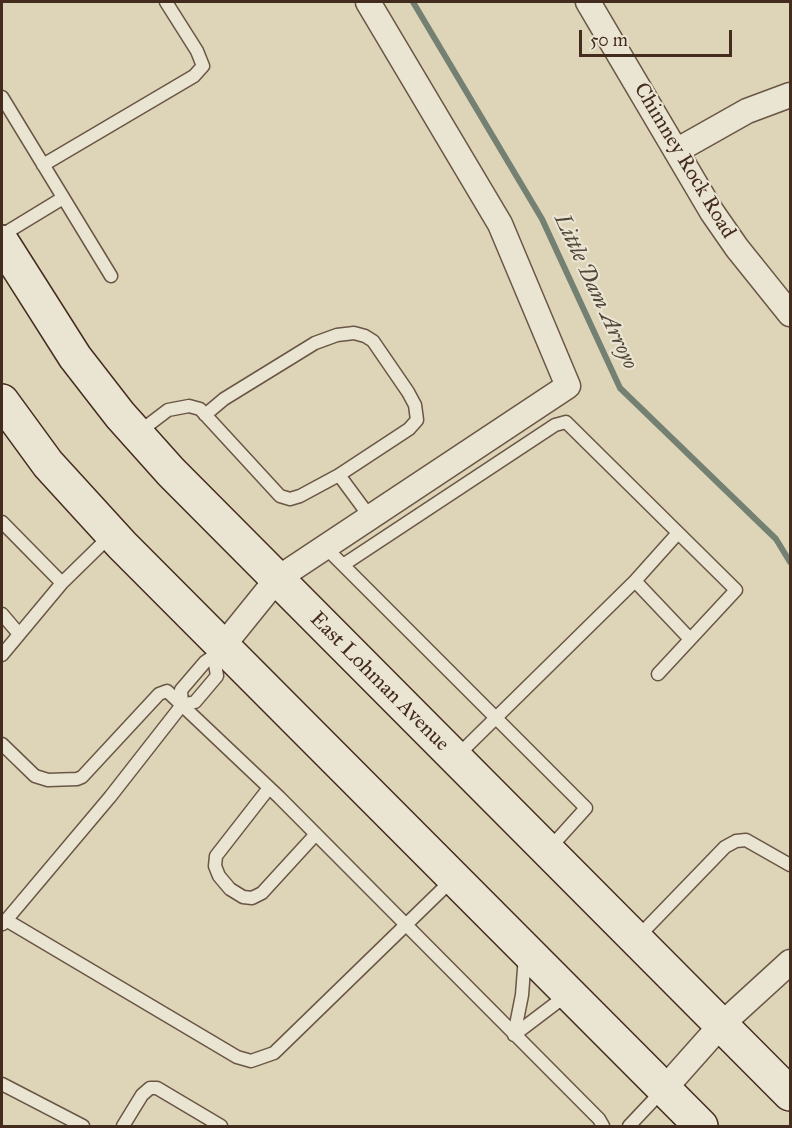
<!DOCTYPE html>
<html>
<head>
<meta charset="utf-8">
<style>
  body { margin:0 }
  #map { position:relative; width:792px; height:1128px; overflow:hidden; background:#ded5b9; font-family:"IM FELL Great Primer",serif }
  canvas { display:block }
  .frame { position:absolute; inset:0; border:3px solid #432b1d; pointer-events:none }
  .scale { position:absolute; left:579px; top:30px; width:153px; height:27px; box-sizing:border-box; border:3px solid #432b1d; border-top:0; padding-left:8px; font-size:18px; line-height:21px; white-space:nowrap; color:#432b1d; -webkit-text-stroke:4px #eae4d2; paint-order:stroke }
</style>
</head>
<body>
<div id="map">
<canvas width="792" height="1128"></canvas>
<div class="frame"></div>
<div class="scale">50 m</div>
</div>
<script>
const c = document.querySelector('canvas').getContext('2d');
c.lineJoin = 'round';
const toPath = rows => new Path2D(rows.map(r => 'M' + r).join(''));
function trace(path, color, width, dash) { c.strokeStyle = color; c.lineWidth = width; c.lineCap = dash ? 'butt' : 'round'; c.setLineDash(dash || []); c.stroke(path); }
function label(font, color, halo, rows, align = 'center') {
  c.font = font + ' "IM FELL Great Primer",serif'; c.lineWidth = 4.5; c.setLineDash([]); c.textBaseline = 'middle'; c.strokeStyle = halo; c.fillStyle = color; for (const [text, x, y, turn = 0] of rows) {
    c.save(); c.translate(x, y); c.rotate((+turn || 0) * Math.PI / 180); c.textAlign = isNaN(turn) ? turn : align; if (halo) c.strokeText(text, 0, 0); c.fillText(text, 0, 0); c.restore();
  }
}
const stream = toPath([
  [413,2,542,219,620,388,776,539,790,562]
]);
const lane = toPath([
  [2,97,111,276],
  [43,165,194,76,203,66,197,51,166,2],
  [2,235,63,198],
  [205,415,224,399,315,343,337,335,354,333,365,336,373,341,408,392,415,405,417,420,409,429,339,475],
  [139,432,168,410,189,406,200,409,280,496,290,499,300,496,339,475,370,517],
  [2,522,62,583,2,655],
  [678,533,635,581,690,639],
  [325,547,586,808,548,850],
  [343,565,555,425,566,422,736,590,658,674],
  [62,583,110,536],
  [2,614,19,634],
  [182,705,181,690,205,662,218,653],
  [2,744,35,776,48,780,77,779,82,777,159,694,167,691,279,797,599,1119,603,1126],
  [456,757,635,581],
  [269,788,216,856,215,866,219,876,230,889,243,897,252,898,262,893,316,834],
  [6,920,237,1057,251,1061,274,1053,453,879],
  [3,924,110,797,182,705,195,702,217,676,214,657],
  [637,938,725,847,736,841,746,840,790,865],
  [514,1035,522,995,525,956],
  [514,1035,568,994],
  [2,1084,83,1126],
  [123,1126,142,1095,150,1088,157,1088,221,1126],
  [629,1126,662,1091]
]);
const street = toPath([
  [588,2,712,212,737,248,790,314],
  [676,151,747,111,790,95],
  [222,647,277,579,568,386,500,224,368,2],
  [665,1088,721,1025,790,962]
]);
const secondary = toPath([
  [2,242,75,357,120,415,171,472,790,1094],
  [2,401,48,464,122,545,701,1126]
]);
const streetNames = [
  ["Chimney Rock Road",684,161,59],
  ["East Lohman Avenue",379,682,45]
];
const waterNames = [
  ["Little Dam Arroyo",595,292,65]
];
trace(stream, '#748071', 6);
trace(lane, '#6a5644', 15);
trace(street, '#6a5644', 27);
trace(secondary, '#432b1d', 36);
trace(lane, '#eae4d2', 12);
trace(street, '#eae4d2', 24);
trace(secondary, '#eae4d2', 33);
label('21px', '#432b1d', '#eae4d2', streetNames);
label('italic 22px', '#534739', '#eae4d2', waterNames);
</script>
</body>
</html>
